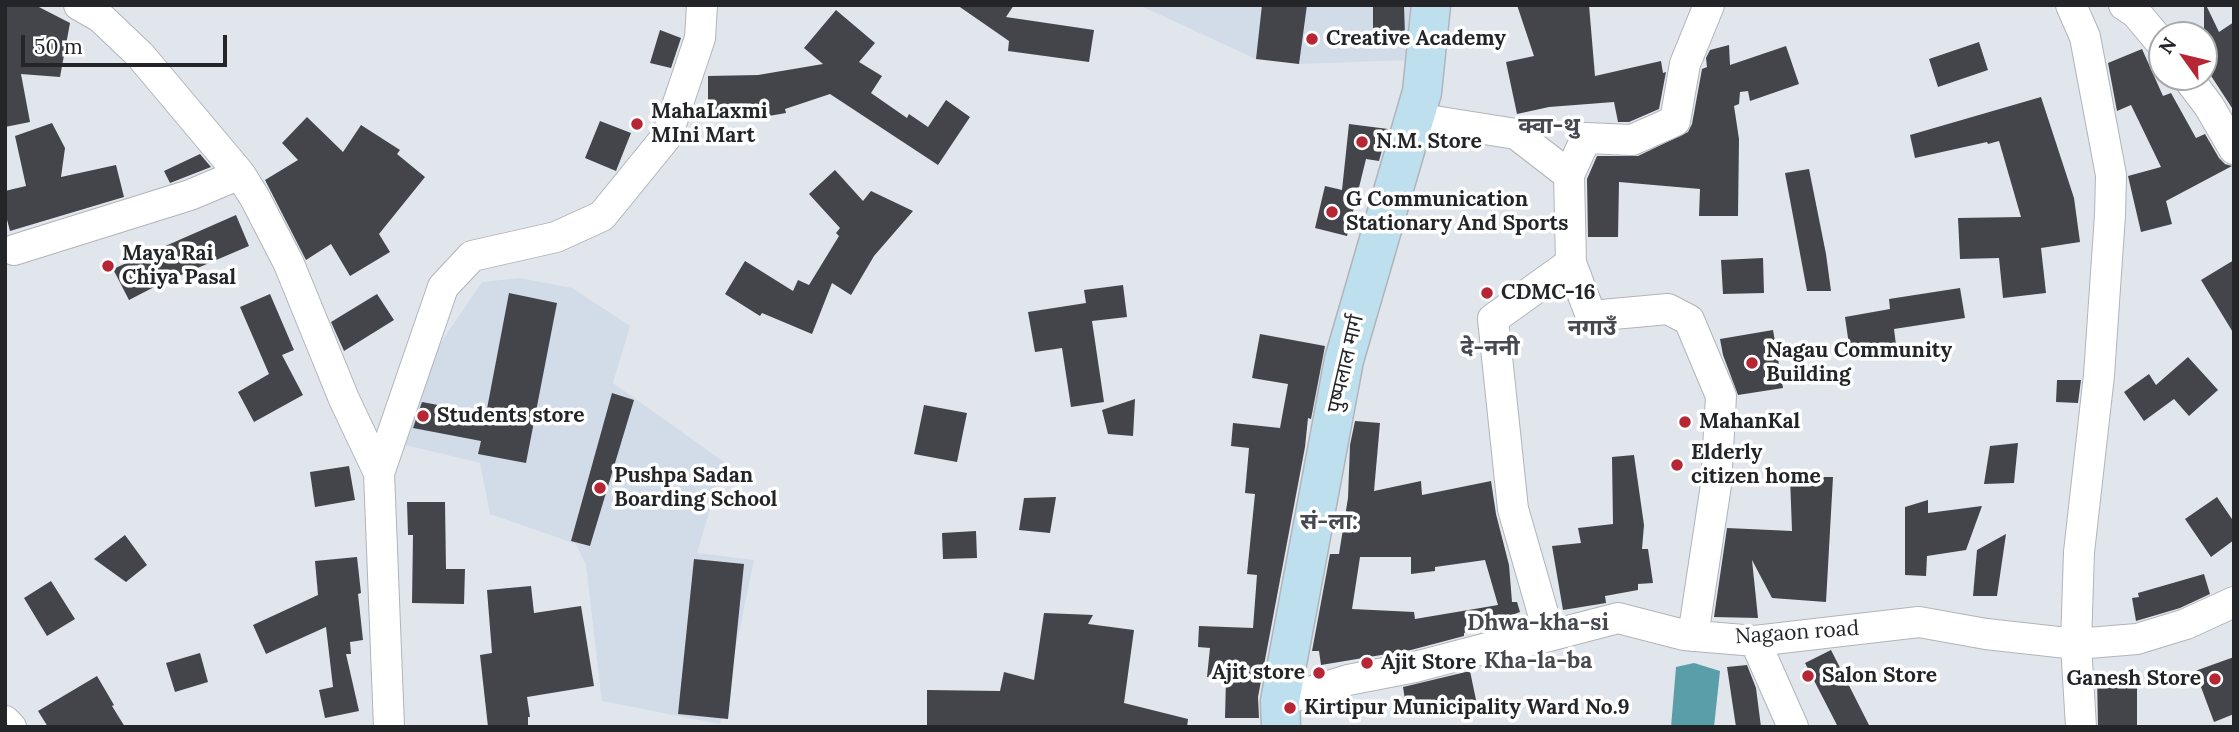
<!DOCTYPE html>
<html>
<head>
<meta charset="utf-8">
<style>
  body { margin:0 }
  #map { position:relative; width:2239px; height:732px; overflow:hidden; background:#e1e5ec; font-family:Lora,serif }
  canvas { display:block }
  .frame { position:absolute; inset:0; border:7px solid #232528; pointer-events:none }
  .north { position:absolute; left:2148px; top:21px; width:70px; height:70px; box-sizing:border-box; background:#fff; border:2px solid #a7a8a9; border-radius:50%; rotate:304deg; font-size:19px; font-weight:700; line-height:28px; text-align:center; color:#232528 }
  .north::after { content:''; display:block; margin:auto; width:24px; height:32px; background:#b72634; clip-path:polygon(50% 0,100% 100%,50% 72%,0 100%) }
  .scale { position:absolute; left:21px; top:35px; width:206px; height:32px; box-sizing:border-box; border:4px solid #232528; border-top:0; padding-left:9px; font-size:21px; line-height:24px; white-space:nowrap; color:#232528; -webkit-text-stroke:5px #fff; paint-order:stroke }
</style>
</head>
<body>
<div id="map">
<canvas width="2239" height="732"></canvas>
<div class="frame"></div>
<div class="north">N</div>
<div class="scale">50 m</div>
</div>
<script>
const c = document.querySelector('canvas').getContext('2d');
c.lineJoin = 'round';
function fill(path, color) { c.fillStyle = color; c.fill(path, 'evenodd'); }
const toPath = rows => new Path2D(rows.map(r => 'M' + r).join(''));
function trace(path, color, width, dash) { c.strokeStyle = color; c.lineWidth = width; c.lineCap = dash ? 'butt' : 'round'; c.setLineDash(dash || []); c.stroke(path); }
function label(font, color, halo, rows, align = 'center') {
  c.font = font + ' Lora,"Noto Sans Devanagari",serif'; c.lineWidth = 7; c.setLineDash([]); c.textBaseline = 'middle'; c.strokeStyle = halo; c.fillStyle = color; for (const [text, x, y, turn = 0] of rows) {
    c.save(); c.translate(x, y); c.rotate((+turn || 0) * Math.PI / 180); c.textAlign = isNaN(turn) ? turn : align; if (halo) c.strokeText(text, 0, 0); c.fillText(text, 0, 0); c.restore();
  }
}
const built = toPath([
  [1139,5,1415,5,1410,60,1299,64,1256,59],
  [520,278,572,288,630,326,613,383,724,462,697,553,754,560,720,724,602,701,586,565,576,544,490,514,480,463,402,444,414,382,482,282]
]);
const water = toPath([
  [1694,663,1720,671,1714,727,1671,727,1676,667]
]);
const building = toPath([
  [5,5,35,5,70,23,60,77,21,74,30,122,5,127],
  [957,5,1014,5,1006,17,1094,30,1089,62,1008,51,1009,41],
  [1262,5,1307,5,1299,64,1256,59],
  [1373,5,1404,5,1405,36,1373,36],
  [1517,5,1589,5,1595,76,1661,61,1663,73,1666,72,1659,109,1629,122,1618,122,1614,102,1549,107,1517,114,1506,62,1534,56],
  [2204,5,2206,5,2219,32,2234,22,2234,111,2204,65],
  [836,10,875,43,859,62,882,76,871,93,907,118,909,114,928,127,946,100,970,117,938,165,830,94,785,109,786,113,757,118,756,114,708,114,708,76,758,75,823,64,804,48],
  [660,30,681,38,671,68,650,63],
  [1979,42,1988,70,1938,87,1929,59],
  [1729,45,1730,65,1786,46,1799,84,1750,101,1748,91,1740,92,1739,104,1734,106,1739,139,1738,216,1699,216,1700,189,1619,182,1618,237,1588,237,1587,179,1597,156,1638,156,1688,132,1692,124,1702,69,1707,67,1706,58,1710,50],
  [2142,49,2163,96,2171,93,2196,138,2205,134,2219,158,2225,164,2232,166,2166,201,2172,224,2141,232,2128,176,2161,167,2131,105,2117,111,2108,63],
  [2041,97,2074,198,2080,242,2041,248,2046,293,2003,298,1999,258,1960,259,1958,218,2021,217,1999,141,1988,144,1987,142,1915,158,1910,135],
  [307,117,343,152,361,125,400,150,397,154,425,177,379,234,390,252,350,276,331,244,306,260,265,180,298,160,282,143],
  [600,121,631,133,616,171,585,158],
  [52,123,65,148,61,177,116,165,124,197,10,231,5,212,5,191,26,186,15,136],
  [1349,124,1388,129,1379,161,1366,159,1347,236,1315,228,1325,186,1342,190],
  [200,154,211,167,170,183,164,171],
  [1809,169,1826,254,1831,291,1807,291,1785,173],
  [835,170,863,201,871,191,913,211,874,256,851,295,832,283,812,334,762,313,760,316,725,294,745,261,793,291,798,280,809,285,839,236,836,233,840,228,809,194],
  [236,215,249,246,160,284,129,300,113,269],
  [1763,258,1764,293,1723,294,1721,260],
  [2234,260,2234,334,2201,280],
  [1123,285,1127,317,1092,321,1104,402,1071,407,1062,348,1035,352,1028,312,1086,303,1084,290],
  [1960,288,1965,318,1894,329,1896,345,1850,352,1845,317,1890,309,1889,299],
  [509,293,557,303,526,463,478,454,481,441,413,428,422,402,486,414],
  [270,294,294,350,282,355,303,395,254,422,238,392,269,374,240,307],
  [377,294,394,320,344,351,331,322],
  [1773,330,1783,388,1738,395,1723,355,1720,339],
  [1260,334,1325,346,1311,419,1308,418,1305,447,1258,697,1259,718,1225,718,1226,679,1207,677,1210,648,1198,647,1199,626,1253,628,1257,575,1247,574,1255,494,1245,493,1249,448,1231,446,1233,423,1280,428,1288,384,1252,378],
  [2188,357,2218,390,2189,416,2174,399,2144,421,2124,392,2149,374,2156,385],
  [2057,380,2081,380,2078,403,2056,402],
  [612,393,634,400,590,546,571,541],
  [1135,399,1133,436,1108,434,1102,410],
  [924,405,967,413,957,462,914,454],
  [1355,421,1380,423,1374,491,1421,481,1422,495,1491,481,1496,514,1509,565,1512,602,1517,602,1520,612,1512,615,1513,623,1505,625,1503,619,1464,633,1464,636,1411,650,1321,665,1319,651,1312,651,1330,554,1339,554,1348,498,1350,445],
  [1360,557,1411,557,1411,574,1435,571,1435,567,1485,560,1498,605,1415,619,1414,612,1352,609],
  [2018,443,2014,483,1984,484,1990,446],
  [1634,455,1644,525,1642,549,1648,549,1653,583,1638,584,1638,590,1605,596,1606,603,1563,610,1552,546,1581,543,1578,528,1613,524,1612,457],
  [349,466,355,500,315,507,310,472],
  [1790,477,1833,477,1826,602,1772,598,1752,560,1758,618,1714,617,1727,528,1792,531],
  [1056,497,1050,533,1019,530,1024,498],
  [2217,497,2234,522,2234,540,2211,557,2185,519],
  [1928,500,1928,513,1982,506,1966,550,1927,556,1926,576,1905,575,1905,507],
  [407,502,445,502,446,569,465,569,464,604,412,603,413,535,408,535],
  [976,531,977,558,943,559,942,533],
  [2006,534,1997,596,1973,596,1977,550],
  [125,535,147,565,126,582,94,559],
  [357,557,361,593,358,594,363,640,350,642,351,654,346,654,359,711,325,718,319,690,333,687,326,627,266,654,253,625,318,595,315,561],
  [694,559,744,564,728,719,678,714],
  [2204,574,2210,594,2180,608,2136,621,2132,598,2139,597,2138,593],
  [51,581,75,619,47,636,24,598],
  [531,586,534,613,581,606,594,686,527,697,530,717,528,717,528,727,488,727,480,655,492,653,487,590],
  [1044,613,1093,615,1088,624,1134,630,1124,703,1188,719,1187,727,927,727,927,690,1000,691,1004,672,1034,680],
  [1831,650,1870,727,1838,727,1805,663],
  [200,653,208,682,175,692,166,663],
  [2234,657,2234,714,2214,722,2195,671],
  [1747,665,1756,688,1761,727,1736,727,1727,667],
  [1470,671,1476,700,1406,706,1403,687],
  [97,676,114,705,112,706,125,727,48,727,38,711],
  [2097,676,2137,677,2137,726,2098,725]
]);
const street = toPath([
  [79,5,100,17,140,55,240,174,255,198,289,264,344,399,379,473,389,727],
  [2071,5,2085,37,2111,175,2110,215,2099,375,2079,552,2076,644,2081,727],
  [2124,5,2136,13,2162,44],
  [2187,77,2209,106,2234,149],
  [1415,118,1516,134,1569,175,1571,263,1493,319,1513,509,1549,634],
  [1569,175,1586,138,1632,140,1675,121,1685,64,1709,5],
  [14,250,190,195,240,174],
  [1571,263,1591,316,1668,309,1689,320,1721,396,1716,485,1693,636],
  [379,473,443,287,472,256,556,237,602,216,667,136,700,38,702,5],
  [1755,641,1793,727],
  [1280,701,1348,680,1415,667,1495,646,1530,641,1618,618,1684,635,1755,641,1919,622,1986,634,2076,644,2137,639,2186,624,2234,602],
  [5,721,11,727]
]);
const secondary = toPath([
  [1281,727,1280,701,1344,360,1422,92,1431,5]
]);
const markers = [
  [1312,39,7,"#b72634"],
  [637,124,7,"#b72634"],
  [1362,142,7,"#b72634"],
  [1332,212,7,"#b72634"],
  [108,266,7,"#b72634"],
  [1487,293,7,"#b72634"],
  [1752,363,7,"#b72634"],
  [423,416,7,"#b72634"],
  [1685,422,7,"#b72634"],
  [1677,465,7,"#b72634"],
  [600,488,7,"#b72634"],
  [1367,663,7,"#b72634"],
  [1319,673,7,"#b72634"],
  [1808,676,7,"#b72634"],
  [2215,679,7,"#b72634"],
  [1290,708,7,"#b72634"]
];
const poiNames = [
  ["Creative Academy",1326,39],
  ["MahaLaxmi",651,112],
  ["MIni Mart",651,136],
  ["N.M. Store",1376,142],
  ["G Communication",1346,200],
  ["Stationary And Sports",1346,224],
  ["Maya Rai",122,254],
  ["Chiya Pasal",122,278],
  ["CDMC-16",1501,293],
  ["Nagau Community",1766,351],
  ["Building",1766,375],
  ["Students store",437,416],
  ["MahanKal",1699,422],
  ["Elderly",1691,453],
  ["citizen home",1691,477],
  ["Pushpa Sadan",614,476],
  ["Boarding School",614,500],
  ["Ajit Store",1381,663],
  ["Ajit store",1305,673,"right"],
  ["Salon Store",1822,676],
  ["Ganesh Store",2201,679,"right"],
  ["Kirtipur Municipality Ward No.9",1304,708]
];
const streetNames = [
  ["पुष्पलाल मार्ग",1346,364,-77],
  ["Nagaon road",1797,633,-4]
];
const neighbourhoodNames = [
  ["क्वा-थु",1549,126],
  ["नगाउँ",1592,328],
  ["दे-ननी",1490,348],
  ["सं-ला:",1329,522],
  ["Dhwa-kha-si",1538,623],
  ["Kha-la-ba",1538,661]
];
fill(built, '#d2dbe8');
fill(water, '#5a9ea9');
fill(building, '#44454b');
trace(street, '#b0b4bb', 32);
trace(secondary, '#b0b4bb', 41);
trace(street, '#fff', 30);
trace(secondary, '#bddfee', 38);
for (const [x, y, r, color] of markers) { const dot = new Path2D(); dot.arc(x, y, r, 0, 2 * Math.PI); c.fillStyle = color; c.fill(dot); trace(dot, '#fff', 2.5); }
label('bold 21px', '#232528', '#fff', poiNames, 'left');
label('21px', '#232528', '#fff', streetNames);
label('bold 23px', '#464a50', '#fff', neighbourhoodNames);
</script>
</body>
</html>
